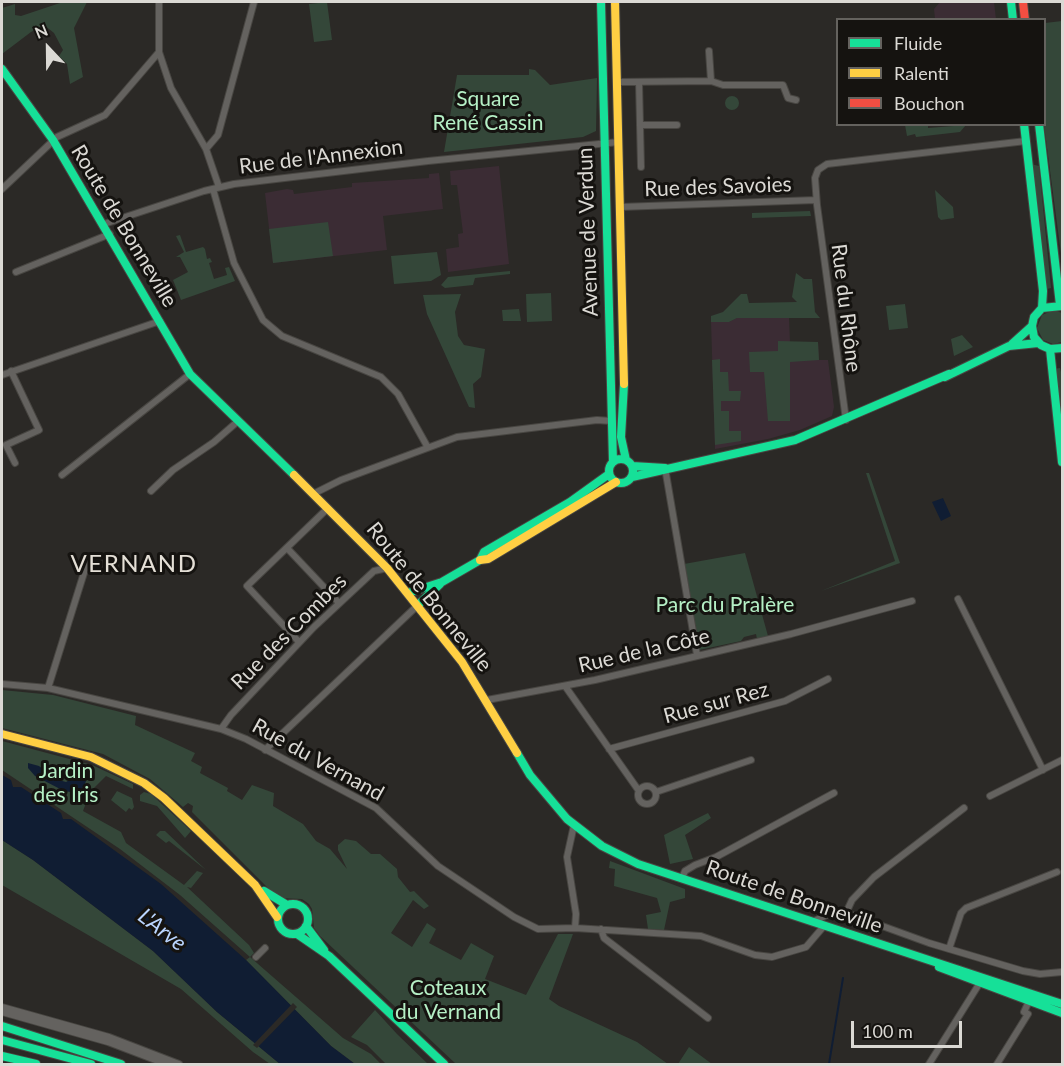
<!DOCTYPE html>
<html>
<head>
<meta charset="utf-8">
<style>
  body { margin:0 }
  #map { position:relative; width:1064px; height:1066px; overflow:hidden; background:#2b2926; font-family:Lato,sans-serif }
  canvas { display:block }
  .frame { position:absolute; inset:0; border:3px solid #dbd9d4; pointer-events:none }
  .legend { position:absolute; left:836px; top:18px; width:210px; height:108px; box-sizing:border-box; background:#151310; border:2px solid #64625e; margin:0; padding:8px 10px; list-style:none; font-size:18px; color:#dbd9d4 }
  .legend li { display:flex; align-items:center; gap:12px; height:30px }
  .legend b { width:30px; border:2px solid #64625e }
  .north { position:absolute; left:18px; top:18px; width:60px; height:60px; -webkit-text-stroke:4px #151310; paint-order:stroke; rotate:338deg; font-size:16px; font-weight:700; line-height:24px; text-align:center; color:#dbd9d4 }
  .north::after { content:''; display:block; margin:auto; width:21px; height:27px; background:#dbd9d4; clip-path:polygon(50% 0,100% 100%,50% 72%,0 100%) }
  .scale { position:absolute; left:851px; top:1021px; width:111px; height:27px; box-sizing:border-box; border:3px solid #dbd9d4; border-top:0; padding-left:8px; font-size:18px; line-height:21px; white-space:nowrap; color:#dbd9d4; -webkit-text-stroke:4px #151310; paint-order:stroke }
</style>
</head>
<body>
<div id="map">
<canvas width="1064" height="1066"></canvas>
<div class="frame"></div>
<ul class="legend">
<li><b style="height:8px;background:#16e098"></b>Fluide</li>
<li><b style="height:8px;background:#ffcf43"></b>Ralenti</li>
<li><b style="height:8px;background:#f24e42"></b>Bouchon</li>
</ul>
<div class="north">N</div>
<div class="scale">100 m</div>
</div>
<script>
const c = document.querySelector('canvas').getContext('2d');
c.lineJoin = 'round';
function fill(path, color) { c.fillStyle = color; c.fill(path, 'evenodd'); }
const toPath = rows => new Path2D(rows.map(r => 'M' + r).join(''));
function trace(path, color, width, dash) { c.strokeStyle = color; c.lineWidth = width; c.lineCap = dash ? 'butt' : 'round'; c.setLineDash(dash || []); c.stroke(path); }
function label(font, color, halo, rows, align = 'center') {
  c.font = font + ' Lato,sans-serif'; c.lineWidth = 6; c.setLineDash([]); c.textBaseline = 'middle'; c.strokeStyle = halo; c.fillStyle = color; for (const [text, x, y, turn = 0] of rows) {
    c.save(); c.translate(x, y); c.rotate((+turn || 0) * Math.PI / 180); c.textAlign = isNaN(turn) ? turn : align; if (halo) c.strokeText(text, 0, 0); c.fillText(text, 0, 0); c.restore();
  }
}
const education = toPath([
  [940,2,994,2,996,19,935,19,934,9],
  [499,166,509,264,448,272,446,249,459,247,458,234,463,233,457,185,451,185,450,171],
  [439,173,443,209,383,216,387,250,273,263,265,193,287,189,293,190,294,194,352,187,352,183,429,178,429,174],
  [737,318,789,318,790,342,818,342,819,360,828,360,834,407,832,416,800,430,768,439,715,449,711,322,729,322]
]);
const green = toPath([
  [63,2,87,2,74,28,83,77,70,84,67,64,59,56,63,50,54,33,44,25,31,32,2,54,2,8,15,4,15,15,21,16],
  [327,2,332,40,314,42,309,4],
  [1062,21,1061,187,1062,261,1044,125,1045,23],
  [529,69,535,70,550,85,597,78,596,131,583,137,444,152,457,75,529,75],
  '725 103a7 7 0 1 1 14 0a7 7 0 1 1-14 0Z',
  [905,125,928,125,928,128,966,125,960,132,916,137,915,134,907,136],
  [1031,164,1039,166,1051,288,1047,289],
  [935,190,953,207,954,218,941,220,938,217],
  [810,211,811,216,752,218,752,213],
  [328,222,333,256,273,263,269,229],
  [180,235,186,252,203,247,205,249,207,259,210,258,212,262,209,263,214,279,227,275,225,268,229,267,235,281,181,300,173,280,188,272,180,257,176,257,184,252,176,236],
  [437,252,441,275,431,281,394,284,391,256],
  [510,271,510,274,475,278,473,285,445,288,441,285,448,277],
  [796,273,804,279,812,279,815,312,820,318,737,318,729,322,711,322,711,316,723,312,741,294,747,294,749,303,797,302,792,297],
  [551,293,552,321,527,322,526,294],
  [461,294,455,312,458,336,464,345,485,349,481,377,473,384,475,408,469,407,427,314,423,295],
  [905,304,908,328,889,330,886,306],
  [519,309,521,321,503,321,502,310],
  [1054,310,1062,313,1062,342,1053,344,1043,340,1037,328,1042,315],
  [962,335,973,347,954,356,951,339],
  [778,341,818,342,819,360,790,362,790,421,768,421,764,372,750,372,749,352,778,351],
  [720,359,720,372,728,372,729,391,741,391,740,401,721,401,721,411,729,411,729,431,741,431,741,441,715,445,712,360],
  [1060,368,1062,376,1062,425,1054,369],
  [866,473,869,473,900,563,821,591,895,561],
  [745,553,768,636,757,639,756,634,744,637,741,641,699,650,684,564],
  [2,690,53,695,136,716,135,725,195,753,191,761,202,767,200,773,228,788,227,791,242,800,252,785,274,793,273,806,303,824,316,841,330,849,347,869,338,850,338,845,345,839,356,841,371,854,380,854,397,869,398,877,410,892,414,891,429,906,424,909,413,900,391,933,412,947,427,923,436,929,429,943,461,960,471,943,494,956,485,979,526,995,558,934,573,934,549,999,559,1006,637,1042,668,1064,456,1064,320,936,314,928,312,909,309,904,302,899,278,898,192,812,193,806,188,803,183,807,150,779,103,754,2,728],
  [2,741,92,765,133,784,133,789,106,776,90,792,83,811,121,832,126,843,184,885,197,871,203,873,191,888,187,887,249,945,254,953,250,957,343,1038,371,1054,381,1064,355,1064,331,1046,246,960,250,957,180,895,120,849,2,770],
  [117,791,132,798,134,807,132,810,129,808,126,812,111,800],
  [144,792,151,794,191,831,185,838,157,806,140,801,140,795],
  [708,813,711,818,685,835,693,859,670,864,664,835],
  [160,831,165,831,206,870,169,841,166,843,156,835],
  [2,840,33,860,153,951,217,1012,280,1064,270,1064,253,1052,181,989,2,885],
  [610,861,685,889,685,898,670,902,664,930,648,929,646,915,661,912,657,898,614,886,615,869,609,868],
  [375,1010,397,1034,428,1064,386,1064,367,1045,351,1037],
  [689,1047,712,1064,678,1064]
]);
const water = toPath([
  [943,498,951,516,941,521,932,502],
  [28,763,39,766,55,779,66,782,75,777,83,777,86,781,84,786,78,793,64,791,35,776,28,768],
  [2,775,11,780,13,787,21,787,61,813,63,819,71,819,161,884,246,960,331,1046,355,1064,280,1064,217,1012,153,951,33,860,2,840]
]);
const pier = toPath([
  [293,1003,297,1007,257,1048,253,1045]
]);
const stream = toPath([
  [829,1064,843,978]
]);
const street = toPath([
  [159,2,159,52,171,88,206,149,219,187],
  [709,51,711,81],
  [617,82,711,81,723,85,783,85,788,98,796,100],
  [639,82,641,167],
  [640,125,677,125],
  [206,149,218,135,254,2],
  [2,189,57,137,105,115,159,52],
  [213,189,234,263,263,320,282,336,381,377,398,394,427,446],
  [620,207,816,200],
  [104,224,204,191,234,184,428,161,619,142],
  [16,272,110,234],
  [11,371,39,430,6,445,15,463],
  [2,375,160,321],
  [846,420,817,205,815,178,818,170,827,164,1026,141],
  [665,468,697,655],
  [62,475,190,374],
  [151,491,173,470,214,442,237,422],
  [313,494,341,480,457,437,597,420,611,421],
  [287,548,339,603],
  [958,599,1043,770],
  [299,642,247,586,328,508],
  [2,684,48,688,221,729,246,739,376,808,438,866,514,917,538,929,575,928,701,936,755,955,772,957,806,947,824,926],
  [565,686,639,791],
  [48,688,88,560],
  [487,700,595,680,791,634,912,601],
  [221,729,231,715,314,627,374,571,387,568],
  [609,749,785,701,828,679],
  [265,750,418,605],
  '638 795a9 9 0 1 1 18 0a9 9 0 1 1-18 0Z',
  [656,792,751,760],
  [990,796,1062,760],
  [574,825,567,857,576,914,575,928],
  [682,878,685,871,695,865,716,857,834,793],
  [845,915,852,900,874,877,964,808],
  [812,922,829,914,852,915,929,943,1023,971,1040,974,1062,972],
  [601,929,604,938,708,1018],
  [949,949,961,913,966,908,1057,872],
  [256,957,265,948],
  [2,1007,109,1037,179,1064],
  [2,1012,108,1042,166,1064],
  [929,1064,981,981],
  [997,1064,1028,1014,1024,1012,1030,999]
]);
const fast = toPath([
  [601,2,613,462],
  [1011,2,1013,20],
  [2,69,53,140,190,374,294,475],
  [1024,124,1043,291,1042,308],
  [1039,124,1060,305],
  [1062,306,1042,308,1034,317,1032,326,1034,337,1041,345,1050,349,1062,348],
  [1012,344,1032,326],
  [1050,349,1062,462],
  [945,377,1009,346,1038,343],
  [624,384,621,437,626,460],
  '609 471a12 12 0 1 1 24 0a12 12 0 1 1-24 0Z',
  [632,466,665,468],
  [632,477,795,440,949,374],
  [408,593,442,582,480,560,484,552,570,502,609,474],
  [418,605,440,584],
  [517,753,530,775,567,819,602,846,638,864,1062,1004],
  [264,891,287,905],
  '278 919a15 15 0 1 1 30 0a15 15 0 1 1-30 0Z',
  [306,926,324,950],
  [297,934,329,956,444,1064],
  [939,967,1062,1013],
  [2,1026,121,1064],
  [2,1040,91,1064],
  [2,1056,36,1064]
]);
const slow = toPath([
  [615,2,624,384],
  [294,475,387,568,462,662,517,753],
  [480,560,488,559,616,482],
  [2,734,91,757,144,783,164,798,255,885,277,917]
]);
const jam = toPath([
  [1023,2,1025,20]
]);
const parkNames = [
  ["Square",488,99],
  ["René Cassin",488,123],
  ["Parc du Pralère",725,605],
  ["Jardin",66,771],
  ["des Iris",66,795],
  ["Coteaux",448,988],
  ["du Vernand",448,1012]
];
const streetNames = [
  ["Rue de l'Annexion",321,157,-7],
  ["Rue des Savoies",718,187,-2],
  ["Route de Bonneville",124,226,59],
  ["Avenue de Verdun",588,232,-92],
  ["Rue du Rhône",846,308,83],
  ["Route de Bonneville",429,597,51],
  ["Rue des Combes",289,632,-45],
  ["Rue de la Côte",644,651,-13],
  ["Rue sur Rez",716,703,-15],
  ["Rue du Vernand",318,760,29],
  ["Route de Bonneville",794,897,19]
];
const waterNames = [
  ["L'Arve",162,930,38]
];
const quarterNames = [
  ["VERNAND",134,564]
];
fill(education, '#3b2c34');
fill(green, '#344739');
fill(water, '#101d33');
fill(pier, '#2b2926');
trace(stream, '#101d33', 2);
trace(street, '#484642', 8);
trace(fast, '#484642', 10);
trace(slow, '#484642', 10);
trace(jam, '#484642', 10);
trace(street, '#64625f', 6);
trace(fast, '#16e098', 8);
trace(slow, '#ffcf43', 8);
trace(jam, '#f24e42', 8);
label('21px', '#b5efc5', '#151310', parkNames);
label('21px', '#dbd9d4', '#151310', streetNames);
label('italic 22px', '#bad5ff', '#151310', waterNames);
c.letterSpacing = '1.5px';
label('24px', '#e4dfd6', '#151310', quarterNames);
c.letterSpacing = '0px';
</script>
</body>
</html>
